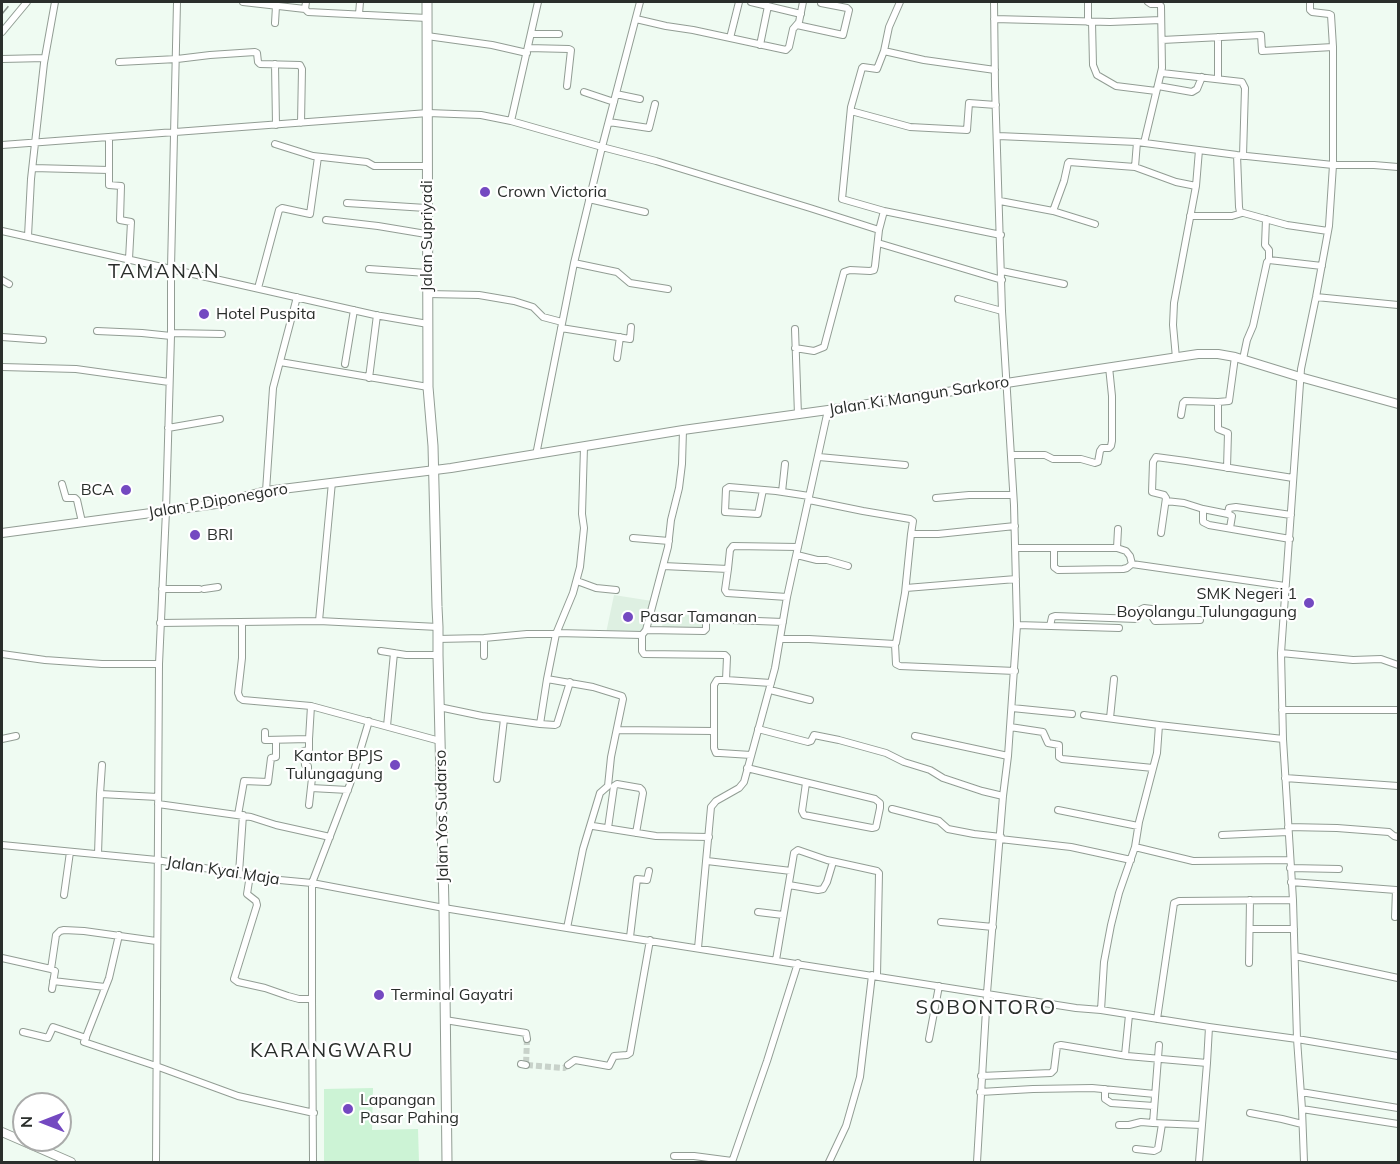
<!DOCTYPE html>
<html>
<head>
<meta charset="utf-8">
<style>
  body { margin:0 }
  #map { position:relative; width:1400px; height:1164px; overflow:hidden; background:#effbf2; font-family:Mulish,sans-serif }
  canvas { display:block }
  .frame { position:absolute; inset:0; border:3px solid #2a2e2b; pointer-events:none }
  .north { position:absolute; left:12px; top:1092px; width:60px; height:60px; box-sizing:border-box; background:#fff; border:2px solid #aaabaa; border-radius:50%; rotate:270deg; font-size:16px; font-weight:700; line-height:24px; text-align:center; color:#2a2e2b }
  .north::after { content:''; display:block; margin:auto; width:21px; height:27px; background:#7449c1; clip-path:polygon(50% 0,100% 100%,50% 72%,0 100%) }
</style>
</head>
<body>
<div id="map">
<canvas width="1400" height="1164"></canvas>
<div class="frame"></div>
<div class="north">N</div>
</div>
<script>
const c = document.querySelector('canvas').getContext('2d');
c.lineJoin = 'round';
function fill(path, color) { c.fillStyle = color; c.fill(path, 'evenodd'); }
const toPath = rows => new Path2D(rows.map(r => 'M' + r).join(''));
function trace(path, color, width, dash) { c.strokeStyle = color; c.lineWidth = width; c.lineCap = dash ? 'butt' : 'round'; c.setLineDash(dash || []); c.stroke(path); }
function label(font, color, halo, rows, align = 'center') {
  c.font = font + ' Mulish,sans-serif'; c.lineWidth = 4.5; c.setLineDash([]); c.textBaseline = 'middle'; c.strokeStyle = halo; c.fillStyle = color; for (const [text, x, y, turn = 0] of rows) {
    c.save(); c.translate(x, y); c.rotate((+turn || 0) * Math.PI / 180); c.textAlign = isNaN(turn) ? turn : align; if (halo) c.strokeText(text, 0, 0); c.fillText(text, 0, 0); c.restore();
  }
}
const built = toPath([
  [614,595,652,601,642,634,606,633],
  [663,614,705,616,704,630,662,629]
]);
const green = toPath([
  [373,1088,372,1130,418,1129,419,1162,324,1162,324,1089]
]);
const minorTunnel = toPath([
  [527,1039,526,1065,564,1068,568,1065]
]);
const minor = toPath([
  [243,2,305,9,306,2],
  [751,2,801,14],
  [900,2,889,27,884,51,877,69,863,67,862,68,851,107,842,199,884,211,1001,235],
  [1310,2,1310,10,1312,12,1329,14,1331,15,1333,47,1333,165,1374,165,1398,167],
  [305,9,308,12,427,18],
  [359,14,360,2],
  [636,19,666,26,693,30,786,50,789,47,793,29,799,22,803,2],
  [994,19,1110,22,1161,20],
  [1088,22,1088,2],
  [1092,22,1093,65,1097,75,1116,86,1156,91],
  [275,23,276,6],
  [797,25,843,35,849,10,847,8,821,3],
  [2,32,27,2],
  [532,34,559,34],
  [427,36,492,45,527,53],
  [730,38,739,2],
  [1162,40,1261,35,1262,51,1333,47],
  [760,45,768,6],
  [528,48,569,49,571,50,567,86],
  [884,51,924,60,995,70],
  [2,59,45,58],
  [119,62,177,59,210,55,255,52,257,53,258,62,260,64,300,65,302,69,301,123],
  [275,64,276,125],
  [1162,73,1242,82,1245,88,1243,156],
  [1218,79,1218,37],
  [1158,86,1192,92,1197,89,1202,77],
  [584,92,614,102],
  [616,94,640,99],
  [851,111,910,127,967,130,969,103,996,105],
  [511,121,538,2],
  [609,122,649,128,655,104],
  [998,136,1137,142,1237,155,1333,165,1329,226,1316,297,1301,369,1281,653,1283,739,1293,900,1297,1039,1302,1109,1304,1162],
  [109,137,109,185,121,186,120,220,131,222,129,259],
  [1144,143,1162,68,1161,6,1159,4,1151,4,1148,2],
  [275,144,313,156,367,162,374,166,427,166],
  [2,145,428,113,481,115,511,121,602,147,656,161,810,208,879,230],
  [1237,155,1239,207,1240,212,1287,225,1328,231],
  [1135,167,1137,142],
  [33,168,109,170],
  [589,199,645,212],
  [1000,201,1053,211,1095,224],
  [347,203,426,208],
  [1053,211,1064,181,1068,163,1069,162,1135,167,1176,182,1196,186],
  [1190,216,1232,216,1242,213],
  [326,220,378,226,426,234],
  [2,231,375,315,428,324],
  [28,236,31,179,44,63,55,2],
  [878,243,1002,280],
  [1269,260,1322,266],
  [574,263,617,272,630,283,668,289],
  [369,269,427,273],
  [1002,271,1064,284],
  [2,280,9,284],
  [258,288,279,210,282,208,310,214,318,157],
  [427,294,479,295,514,301,533,307,543,317,562,322],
  [1316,297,1398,305],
  [958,299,1002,311],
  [561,328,630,339,631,327],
  [795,329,798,415],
  [97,331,142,333,171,336],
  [171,333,222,334],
  [2,337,43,340],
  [795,348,814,351,824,347,844,272,850,270,870,271,874,270,875,266,879,230,884,211],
  [617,358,620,337],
  [1176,358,1173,325,1174,303,1196,186,1199,150],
  [1243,359,1247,340,1253,326,1267,262,1269,260,1269,250,1265,245,1266,219],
  [280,362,428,387],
  [345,364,354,310],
  [2,367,76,369,169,382],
  [369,378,377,315],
  [1218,402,1229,401,1235,357],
  [1181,415,1183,403,1185,401,1218,402,1218,429,1228,433,1227,468],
  [168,428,220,419],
  [536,455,574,263,602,147,640,2],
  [1011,455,1045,455,1053,459,1081,459,1095,463,1098,462,1100,451,1102,448,1109,448,1111,446,1112,441,1112,396,1109,367],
  [819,457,905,465],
  [62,484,66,498,75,498,77,500,82,522],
  [763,490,758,514,725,512,726,489,729,487,776,491,809,496],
  [266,491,273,388,297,297],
  [782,492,785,464],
  [936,498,969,495,1013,495],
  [809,500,863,511,910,519,913,521,911,534,938,534,1015,526],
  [1166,501,1184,503,1203,509,1203,522,1209,525,1290,539],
  [1203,509,1228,514,1229,508,1236,507,1291,515],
  [1228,514,1232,516,1230,528],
  [1161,533,1166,498,1164,495,1152,492,1153,462,1156,457,1186,461,1293,478],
  [633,538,669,541],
  [1015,548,1117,548,1126,551,1130,556,1132,564],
  [1054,548,1054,567,1058,570,1123,569,1127,568,1132,564,1285,586],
  [1117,548,1118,529],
  [797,555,817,560,827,560,848,566],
  [663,566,728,569,730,550,733,546,798,547],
  [728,569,725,590,727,593,787,597],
  [577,581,596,588,616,590],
  [906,588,1016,579],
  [162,589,199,589],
  [204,589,218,587],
  [319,621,332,482],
  [242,622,242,658,238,693,240,698,243,700,311,706,440,741],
  [160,623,319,621,438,627],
  [1017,625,1119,628],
  [1050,626,1052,617,1055,616,1137,619,1140,610,1144,608,1152,609,1153,618,1155,621,1200,620],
  [646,630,704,631,706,629,706,619,783,622],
  [556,633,642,635,646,630,668,547,671,520,679,488,682,464,683,430],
  [642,635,642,651,644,654,725,655,727,657,726,680,771,683],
  [484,638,484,656],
  [437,639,484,638,527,634,556,634],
  [781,639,809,639,895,644,896,643,905,593,911,534],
  [895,644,896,664,900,666,1015,671],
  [381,651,406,655,438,655],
  [1281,653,1353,660,1381,659,1398,665],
  [2,654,45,660,102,664,159,664],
  [547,679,593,687,622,696,623,699,611,757,608,786,600,793,583,849,567,928],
  [726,680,717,680,714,685,714,748,716,753,720,753,751,755],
  [770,690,810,700],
  [439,707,482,716,540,724,547,679,556,634,573,593,580,567,584,528,582,514,584,447],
  [1012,708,1072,714],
  [1282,710,1398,710],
  [1084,715,1159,725],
  [1110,718,1114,679],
  [540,724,555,725,557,724,570,682],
  [387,726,394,653],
  [1010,727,1043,732,1048,743,1059,745,1059,757,1062,759,1153,768],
  [758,729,808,742,811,741,814,735,839,740,886,753,904,762,930,770,943,778,982,791,1003,796],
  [617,730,713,731],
  [265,732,265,740,309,739,311,706],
  [915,736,1008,756],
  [2,739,16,736],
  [309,739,309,750,304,751,304,753,305,765,308,766,308,776,312,778,309,805],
  [747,768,875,799,880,803,880,808,876,827,872,828,804,815,802,811,806,783],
  [1285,778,1398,786],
  [497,779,504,719],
  [311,788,348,790],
  [100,794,102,765],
  [158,804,251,817,276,825,330,837],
  [892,809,939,821,948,829,974,834,1001,837],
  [1058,810,1138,826],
  [238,815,244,781,268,782,271,758,276,757,276,740],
  [593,826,656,836,709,837],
  [1288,827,1337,828,1389,832,1394,836,1398,837],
  [608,828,614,786,617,784,640,788,642,790,643,793,636,833],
  [1222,835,1288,832],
  [1000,839,1071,847,1131,860],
  [2,845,157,860,269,879,312,883,444,908,567,928,1076,1008,1101,1010,1209,1027,1297,1039,1398,1056],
  [1135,847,1193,861,1290,860],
  [98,854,100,794,158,797],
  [707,861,791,871],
  [1290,868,1339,869],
  [239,873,243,815],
  [250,875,247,894,256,901,257,905,234,979,238,982,265,988,288,996,299,999,312,999],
  [1291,882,1396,890,1395,917],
  [789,885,818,890,823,889,827,882,833,862],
  [64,895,70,852],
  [758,912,783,915],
  [941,922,993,927],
  [1250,929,1294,929],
  [119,935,109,978,84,1042,156,1066,238,1096,314,1113],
  [630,937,637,879,647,880,649,871],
  [698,948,711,807,716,801,739,788,744,782,775,668,787,597,828,410],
  [1295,956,1398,978],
  [2,958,51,969],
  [776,960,794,853,798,850,827,860,877,871,879,873,877,976],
  [1249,963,1250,900],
  [53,981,105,987],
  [52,989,55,971,51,969,56,935,60,931,64,930,84,931,156,941],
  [1101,1010,1104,962,1111,925,1119,893,1135,847,1139,822,1157,753,1159,725,1283,739],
  [1157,1019,1174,903,1179,901,1293,900],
  [445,1020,526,1033,527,1039],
  [23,1032,48,1038,53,1027,86,1038],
  [929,1039,939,986],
  [1159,1045,1153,1123,1201,1125],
  [1125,1055,1129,1015],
  [521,1064,526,1065],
  [568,1065,575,1060,609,1066,614,1056,627,1055,630,1053,650,940],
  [981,1076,1051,1073,1054,1070,1057,1046,1061,1045,1127,1056,1207,1063],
  [1105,1089,1105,1099,1111,1103,1154,1106],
  [980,1092,1033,1089,1092,1088,1155,1094],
  [1301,1092,1398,1108],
  [1302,1109,1398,1124],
  [1250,1113,1282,1119,1302,1124],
  [1119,1125,1129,1125,1141,1122,1153,1123],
  [1136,1149,1154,1151,1158,1149,1162,1124],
  [674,1156,694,1156,732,1161],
  [156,1162,159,664,166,511,171,336,171,268,177,2],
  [313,1162,312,999,312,883,350,784,369,721],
  [732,1162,767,1061,798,963],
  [829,1162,846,1126,860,1077,872,975],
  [977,1162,987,993,1003,796,1008,756,1017,625,1014,505,1002,311,995,86,994,2],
  [1199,1162,1207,1063,1209,1027]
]);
const major = toPath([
  [2,533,166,511,216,504,266,491,451,468,683,430,828,410,1198,354,1218,354,1235,357,1300,377,1398,404],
  [2,1132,71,1162]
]);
const highway = toPath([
  [427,2,428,387,433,446,437,607,438,627,438,655,444,908,447,1162]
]);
const rail = toPath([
  [2,14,12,2]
]);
const markers = [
  [485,192,6,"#7449c1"],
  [204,314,6,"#7449c1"],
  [126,490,6,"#7449c1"],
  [195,535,6,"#7449c1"],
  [1309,603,6,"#7449c1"],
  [628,617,6,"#7449c1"],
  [395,765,6,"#7449c1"],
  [379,995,6,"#7449c1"],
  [348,1109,6,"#7449c1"]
];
const poiNames = [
  ["Crown Victoria",497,192],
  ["Hotel Puspita",216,314],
  ["BCA",114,490,"right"],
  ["BRI",207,535],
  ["SMK Negeri 1",1297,594,"right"],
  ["Boyolangu Tulungagung",1297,612,"right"],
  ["Pasar Tamanan",640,617],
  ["Kantor BPJS",383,756,"right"],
  ["Tulungagung",383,774,"right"],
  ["Terminal Gayatri",391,995],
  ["Lapangan",360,1100],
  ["Pasar Pahing",360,1118]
];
const streetNames = [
  ["Jalan Supriyadi",427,236,-90],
  ["Jalan Ki Mangun Sarkoro",919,396,-9],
  ["Jalan P.Diponegoro",218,501,-10],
  ["Jalan Yos Sudarso",442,816,-91],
  ["Jalan Kyai Maja",223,871,9]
];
const quarterNames = [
  ["TAMANAN",164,272],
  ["SOBONTORO",986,1008],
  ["KARANGWARU",332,1051]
];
fill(built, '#def0e2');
fill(green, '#ccf3d5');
trace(minorTunnel, '#c8d2ca', 6, [6, 3]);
trace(minor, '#929d94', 8);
trace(major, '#929d94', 10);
trace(highway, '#929d94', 11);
trace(minor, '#fff', 6);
trace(major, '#fff', 8);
trace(highway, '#fff', 9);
trace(rail, '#878f89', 1.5, [10, 10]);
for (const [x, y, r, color] of markers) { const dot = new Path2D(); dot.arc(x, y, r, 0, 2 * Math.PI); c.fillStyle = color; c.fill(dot); trace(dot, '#fff', 2); }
label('16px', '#2a2e2b', '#fff', poiNames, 'left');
label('16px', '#2a2e2b', '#fff', streetNames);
c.letterSpacing = '1.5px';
label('20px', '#2a2e2b', '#fff', quarterNames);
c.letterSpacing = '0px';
</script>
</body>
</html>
